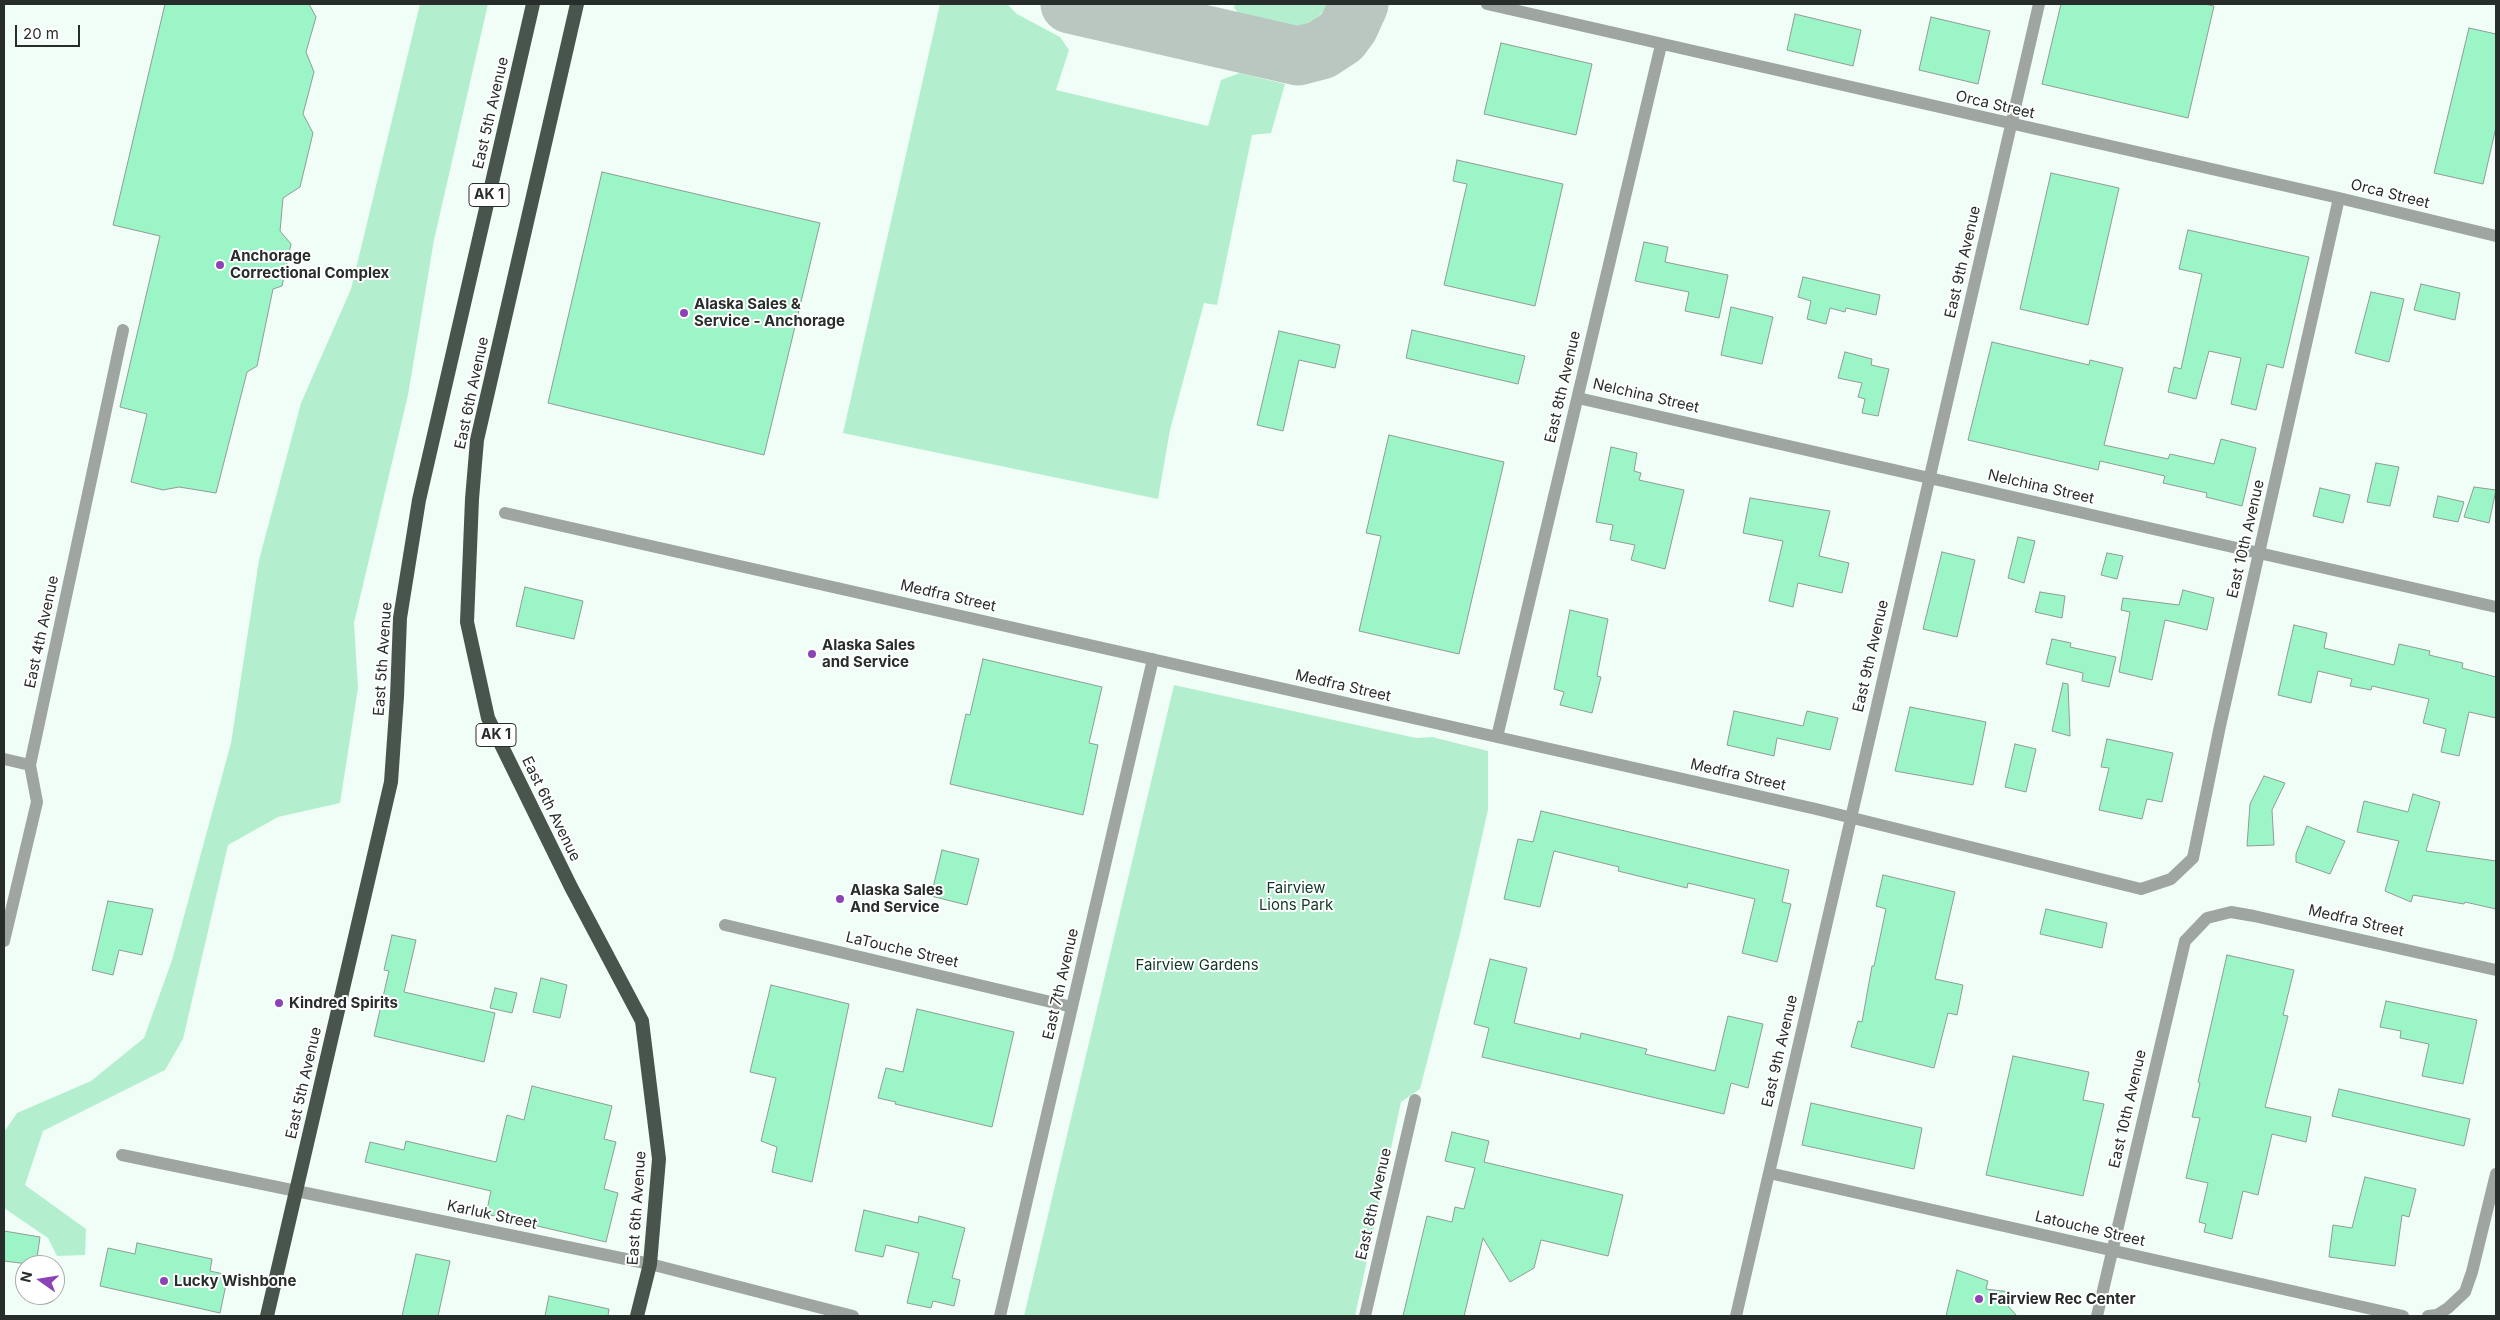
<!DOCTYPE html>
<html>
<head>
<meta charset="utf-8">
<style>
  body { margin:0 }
  #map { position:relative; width:2500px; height:1320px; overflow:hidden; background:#f1fef7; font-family:Inter,sans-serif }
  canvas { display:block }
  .frame { position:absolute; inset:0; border:5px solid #272d2a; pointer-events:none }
  .north { position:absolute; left:15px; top:1255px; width:50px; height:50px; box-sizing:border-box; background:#fff; border:1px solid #a9abaa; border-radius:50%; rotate:283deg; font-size:14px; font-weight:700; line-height:20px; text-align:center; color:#272d2a }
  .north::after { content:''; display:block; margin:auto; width:18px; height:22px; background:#8b43b5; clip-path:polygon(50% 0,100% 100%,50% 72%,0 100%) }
  .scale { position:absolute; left:15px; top:25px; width:65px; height:22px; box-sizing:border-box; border:2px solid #272d2a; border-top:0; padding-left:6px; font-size:15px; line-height:18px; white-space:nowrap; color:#272d2a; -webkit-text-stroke:4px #fff; paint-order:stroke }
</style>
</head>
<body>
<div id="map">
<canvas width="2500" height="1320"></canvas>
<div class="frame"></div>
<div class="north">N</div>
<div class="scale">20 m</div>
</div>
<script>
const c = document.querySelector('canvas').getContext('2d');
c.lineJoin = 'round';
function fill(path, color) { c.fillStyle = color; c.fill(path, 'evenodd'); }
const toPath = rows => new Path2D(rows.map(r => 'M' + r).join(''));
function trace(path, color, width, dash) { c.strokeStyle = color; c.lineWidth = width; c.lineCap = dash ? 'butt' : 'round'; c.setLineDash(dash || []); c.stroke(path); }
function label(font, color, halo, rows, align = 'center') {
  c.font = font + ' Inter,sans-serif'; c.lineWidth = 4; c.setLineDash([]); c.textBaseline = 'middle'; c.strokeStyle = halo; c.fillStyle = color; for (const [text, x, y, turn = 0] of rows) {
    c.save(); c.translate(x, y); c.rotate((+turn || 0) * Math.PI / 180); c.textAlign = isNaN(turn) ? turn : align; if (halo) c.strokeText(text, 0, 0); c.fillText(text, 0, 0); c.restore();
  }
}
const green = toPath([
  [420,4,488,4,434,240,408,395,354,623,358,688,340,803,278,817,228,845,183,1039,165,1070,43,1131,25,1185,86,1229,85,1255,57,1256,48,1238,4,1208,4,1132,17,1113,91,1081,144,1038,172,960,231,743,259,560,301,403,351,289],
  [940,4,1007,4,1017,14,1060,37,1069,50,1056,90,1208,126,1221,80,1240,73,1285,84,1271,133,1252,135,1217,305,1204,303,1170,430,1158,499,843,433],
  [1235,4,1330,4,1315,20,1298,27,1244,19,1234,8],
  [1174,685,1416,738,1432,737,1488,751,1488,810,1460,934,1420,1089,1401,1102,1355,1316,1024,1316]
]);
const taxiway = toPath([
  [1070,4,1298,56,1321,50,1341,37,1349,26,1359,4]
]);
const building = toPath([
  [165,4,309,4,316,17,306,52,314,72,303,114,313,133,300,187,283,198,280,231,291,244,282,286,273,289,257,366,247,372,216,493,179,487,163,490,131,482,147,414,120,407,160,236,113,225,165,4],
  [2061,4,2204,4,2214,6,2188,118,2042,84,2061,4],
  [1795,14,1861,30,1853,66,1787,50,1795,14],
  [1931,17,1990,31,1978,84,1919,70,1931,17],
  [2469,28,2496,34,2496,127,2483,184,2434,173,2469,28],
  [1501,43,1592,64,1576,135,1484,114,1501,43],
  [1457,160,1563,184,1535,306,1444,285,1467,184,1453,181,1457,160],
  [602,172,820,223,764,455,548,403,602,172],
  [2051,173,2119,188,2088,325,2020,309,2051,173],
  [2188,230,2309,257,2283,368,2267,364,2256,410,2231,404,2241,358,2209,351,2196,399,2168,392,2174,367,2181,369,2202,274,2179,269,2188,230],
  [1644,242,1668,247,1665,262,1728,275,1719,318,1685,311,1689,292,1635,281,1644,242],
  [1803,277,1880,295,1876,315,1846,308,1845,312,1830,308,1826,324,1807,319,1811,301,1798,297,1803,277],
  [2421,284,2460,293,2455,320,2414,310,2421,284],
  [2371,292,2404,299,2389,362,2355,353,2371,292],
  [1731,307,1773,317,1762,364,1721,355,1731,307],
  [1412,330,1525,356,1518,384,1406,358,1412,330],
  [1279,331,1340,345,1335,368,1299,360,1283,431,1257,425,1279,331],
  [1992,342,2089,365,2090,360,2123,368,2104,445,2168,459,2170,454,2214,464,2221,439,2256,448,2242,506,2206,497,2207,493,2163,483,2165,476,2100,461,2098,470,1968,440,1992,342],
  [1845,352,1872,359,1871,365,1889,369,1878,416,1862,413,1865,399,1858,397,1862,383,1838,378,1845,352],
  [1389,435,1504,462,1459,654,1359,631,1381,536,1366,533,1389,435],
  [1611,447,1637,453,1634,471,1641,473,1639,480,1684,490,1665,569,1631,560,1635,545,1610,540,1613,525,1596,522,1611,447],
  [2376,463,2399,467,2390,506,2367,502,2376,463],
  [2474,487,2496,490,2489,523,2464,517,2474,487],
  [2320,488,2350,495,2343,523,2313,516,2320,488],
  [2438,496,2464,502,2458,522,2433,517,2438,496],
  [1750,498,1830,511,1819,556,1849,563,1842,593,1798,583,1793,607,1769,601,1783,541,1743,533,1750,498],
  [2018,537,2035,541,2024,583,2008,578,2018,537],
  [1942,552,1975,560,1957,637,1923,629,1942,552],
  [2107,553,2123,556,2117,579,2101,575,2107,553],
  [525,587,583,601,574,639,516,626,525,587],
  [2183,590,2214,598,2207,630,2165,620,2152,680,2119,672,2130,612,2121,610,2123,598,2179,605,2183,590],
  [2040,592,2065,596,2062,618,2035,612,2040,592],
  [1570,610,1608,619,1597,676,1601,677,1592,713,1560,705,1564,692,1554,689,1570,610],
  [2294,625,2327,633,2324,648,2394,665,2399,644,2430,651,2429,655,2463,663,2462,668,2496,677,2496,718,2469,712,2459,756,2441,752,2446,729,2423,723,2429,699,2372,686,2371,690,2350,686,2352,679,2318,671,2311,703,2278,695,2294,625],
  [2052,639,2071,643,2070,647,2116,657,2109,687,2082,681,2083,673,2046,664,2052,639],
  [983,659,1102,687,1089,743,1098,745,1083,815,950,784,966,714,970,715,983,659],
  [2063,683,2068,684,2070,736,2052,731,2063,683],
  [1910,707,1986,722,1973,785,1895,771,1910,707],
  [1734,711,1803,726,1807,711,1838,718,1830,750,1777,738,1774,756,1727,745,1734,711],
  [2107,739,2173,753,2162,802,2147,799,2142,819,2099,810,2109,768,2101,767,2107,739],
  [2015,744,2036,749,2026,792,2005,787,2015,744],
  [2264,776,2285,783,2272,810,2274,845,2247,846,2250,804,2264,776],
  [2413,794,2440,802,2426,851,2496,861,2496,909,2465,902,2464,904,2413,895,2411,902,2385,891,2399,841,2357,832,2364,801,2408,812,2413,794],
  [1541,811,1789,870,1782,902,1791,904,1777,962,1742,953,1755,899,1688,883,1687,888,1618,871,1619,867,1554,851,1540,907,1504,899,1518,839,1533,842,1541,811],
  [2307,826,2345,841,2330,874,2296,862,2296,854,2307,826],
  [942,850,979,859,967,905,931,896,942,850],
  [1883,875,1955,892,1935,979,1963,985,1957,1015,1948,1013,1934,1068,1851,1047,1858,1021,1862,1022,1872,966,1874,966,1886,909,1876,906,1883,875],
  [108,901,153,909,142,955,119,950,113,975,92,970,108,901],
  [2046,909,2107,923,2102,948,2040,934,2046,909],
  [392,935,416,940,404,992,495,1013,484,1062,374,1036,389,971,384,970,392,935],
  [2227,955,2294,970,2283,1015,2288,1016,2265,1107,2311,1117,2306,1142,2272,1134,2258,1195,2243,1191,2232,1239,2204,1232,2206,1224,2199,1222,2208,1183,2186,1178,2200,1118,2192,1117,2200,1083,2198,1082,2227,955],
  [1490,959,1527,968,1514,1023,1580,1039,1581,1033,1647,1049,1645,1054,1715,1071,1728,1016,1763,1024,1748,1088,1731,1083,1724,1114,1482,1057,1489,1028,1474,1024,1490,959],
  [541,978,567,985,560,1018,533,1012,541,978],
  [771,985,849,1004,812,1182,772,1172,777,1147,761,1141,776,1078,750,1072,771,985],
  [495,988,517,993,512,1013,490,1008,495,988],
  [2386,1001,2477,1020,2463,1084,2422,1076,2429,1044,2400,1038,2401,1031,2380,1027,2386,1001],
  [917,1009,1014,1032,992,1127,895,1104,896,1102,878,1098,886,1068,903,1072,917,1009],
  [2013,1056,2089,1072,2083,1100,2104,1104,2083,1196,1986,1175,2013,1056],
  [532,1086,612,1106,604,1139,616,1142,604,1189,618,1193,606,1242,486,1214,491,1191,365,1162,370,1142,404,1150,406,1141,496,1162,507,1115,524,1120,532,1086],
  [2339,1089,2470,1119,2464,1146,2332,1116,2339,1089],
  [1811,1103,1922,1128,1914,1169,1802,1145,1811,1103],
  [1452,1132,1489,1141,1484,1162,1623,1195,1608,1256,1541,1240,1534,1268,1510,1282,1483,1238,1464,1316,1403,1316,1427,1216,1452,1222,1455,1207,1464,1209,1475,1168,1445,1161,1452,1132],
  [2365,1177,2416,1189,2409,1217,2402,1215,2395,1266,2329,1257,2333,1225,2352,1228,2365,1177],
  [864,1210,918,1223,919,1216,965,1228,952,1278,960,1280,954,1306,933,1301,931,1308,907,1303,919,1253,886,1245,883,1257,855,1251,864,1210],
  [4,1231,40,1237,36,1265,4,1261,4,1231],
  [137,1243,212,1259,210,1271,228,1275,220,1313,100,1286,108,1248,135,1254,137,1243],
  [416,1254,450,1261,438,1316,402,1316,416,1254],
  [1957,1270,1988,1281,1986,1289,2010,1292,2007,1305,2017,1316,1946,1316,1957,1270],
  [549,1296,609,1309,608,1316,545,1316,549,1296]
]);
const minor = toPath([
  [1487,4,2339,198,2496,236],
  [1578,398,2496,607],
  [505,513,1816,809,2141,889,2171,879,2193,858,2220,726,2339,198],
  [1497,737,1661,45],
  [4,759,30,765],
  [725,925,1072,1007],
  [4,941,37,802,30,765,123,330],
  [122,1155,650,1264,853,1316],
  [1769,1173,2403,1316],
  [1000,1316,1153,659],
  [1365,1316,1415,1100],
  [1736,1316,2039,4],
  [2097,1316,2185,941,2207,918,2231,912,2254,916,2496,970],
  [2428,1316,2437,1315,2448,1308,2465,1292,2472,1272,2496,1174]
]);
const trunk = toPath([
  [577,4,477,440,472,499,467,622,488,718,571,887,642,1021,659,1159,650,1264,637,1316],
  [267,1316,391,782,397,697,400,618,419,500,533,4]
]);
const markers = [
  [220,265,5,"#8b43b5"],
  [684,313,5,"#8b43b5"],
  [812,654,5,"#8b43b5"],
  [840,899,5,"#8b43b5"],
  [279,1003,5,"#8b43b5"],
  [164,1281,5,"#8b43b5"],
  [1979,1299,5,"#8b43b5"]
];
const shields = [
  [489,195,40],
  [496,735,40]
];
const shieldNames = [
  ["AK 1",489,195],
  ["AK 1",496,735]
];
const streetNames = [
  ["Orca Street",1995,105,13],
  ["East 5th Avenue",491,113,-77],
  ["Orca Street",2390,194,14],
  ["East 9th Avenue",1963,262,-77],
  ["East 8th Avenue",1563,387,-77],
  ["East 6th Avenue",472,393,-78],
  ["Nelchina Street",1646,396,13],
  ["Nelchina Street",2041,487,13],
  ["East 10th Avenue",2246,539,-77],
  ["Medfra Street",948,596,13],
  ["East 4th Avenue",42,632,-78],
  ["East 9th Avenue",1871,656,-77],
  ["East 5th Avenue",383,659,-86],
  ["Medfra Street",1343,686,13],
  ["Medfra Street",1738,775,13],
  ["East 6th Avenue",551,809,64],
  ["Medfra Street",2356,921,13],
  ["LaTouche Street",902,950,13],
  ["East 7th Avenue",1061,984,-77],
  ["East 9th Avenue",1780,1051,-77],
  ["East 5th Avenue",304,1083,-77],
  ["East 10th Avenue",2128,1109,-77],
  ["East 8th Avenue",1374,1204,-77],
  ["East 6th Avenue",637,1208,-86],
  ["Karluk Street",492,1215,12],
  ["Latouche Street",2090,1229,13]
];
const poiNames = [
  ["Anchorage",230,256],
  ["Correctional Complex",230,273],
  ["Alaska Sales &",694,304],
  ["Service - Anchorage",694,321],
  ["Alaska Sales",822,645],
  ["and Service",822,662],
  ["Alaska Sales",850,890],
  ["And Service",850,907],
  ["Kindred Spirits",289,1003],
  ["Lucky Wishbone",174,1281],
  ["Fairview Rec Center",1989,1299]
];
const parkNames = [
  ["Fairview",1296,888],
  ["Lions Park",1296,905],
  ["Fairview Gardens",1197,965]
];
fill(green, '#b3efcf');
trace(taxiway, '#bac6c0', 59);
fill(building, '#9cf5c7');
trace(building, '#8e9d94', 1);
trace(minor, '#9fa5a1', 12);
trace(trunk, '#48544c', 14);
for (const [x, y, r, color] of markers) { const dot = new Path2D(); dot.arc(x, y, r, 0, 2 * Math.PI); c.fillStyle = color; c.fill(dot); trace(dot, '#fff', 2); }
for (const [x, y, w] of shields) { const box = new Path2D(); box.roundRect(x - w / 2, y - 11.5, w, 23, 4); c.fillStyle = '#fff'; c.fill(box); trace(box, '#272d2a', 1); }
label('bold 14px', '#272d2a', null, shieldNames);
label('15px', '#272d2a', '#fff', streetNames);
label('bold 15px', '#272d2a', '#fff', poiNames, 'left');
label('15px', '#0f3725', '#fff', parkNames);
</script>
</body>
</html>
